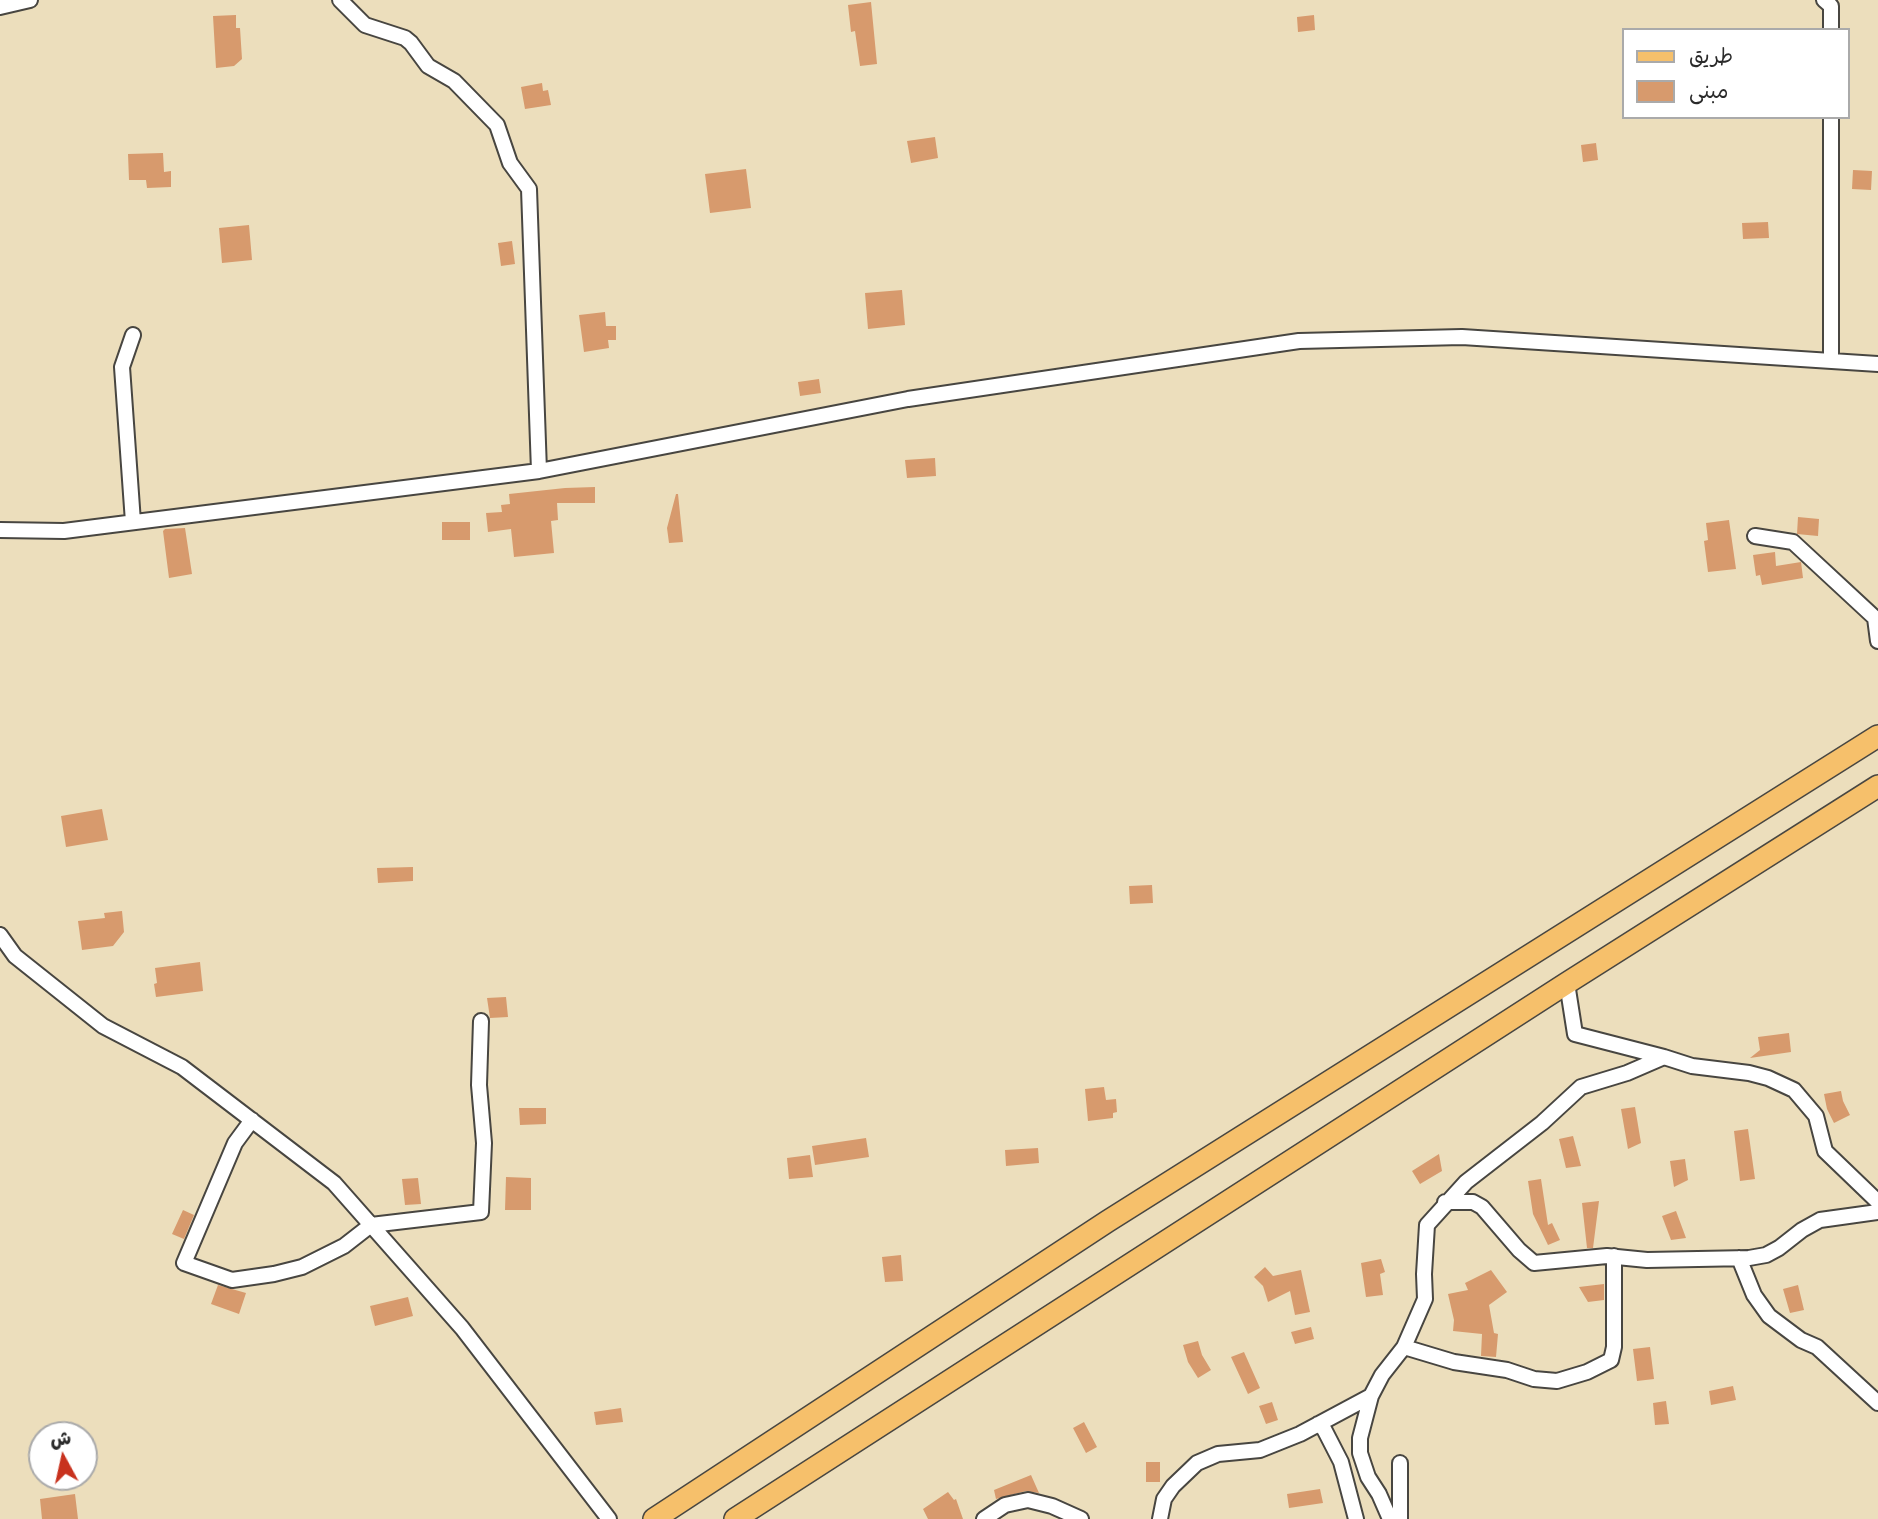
<!DOCTYPE html>
<html>
<head>
<meta charset="utf-8">
<style>
  body { margin:0 }
  #map { position:relative; width:1878px; height:1519px; overflow:hidden; background:#ecdebc; font-family:"Playpen Sans","Playpen Sans Arabic",sans-serif }
  canvas { display:block }
  .legend { position:absolute; left:1622px; top:28px; width:228px; height:91px; box-sizing:border-box; background:#fff; border:2px solid #aaa; margin:0; padding:9px 12px; list-style:none; font-size:21px; color:#2b2b2b }
  .legend li { display:flex; align-items:center; gap:14px; height:35px }
  .legend b { width:35px; border:2px solid #aaa }
  .north { position:absolute; left:28px; top:1421px; width:70px; height:70px; box-sizing:border-box; background:#fff; border:2px solid #aaa; border-radius:50%; rotate:352deg; font-size:19px; font-weight:700; line-height:28px; text-align:center; color:#2b2b2b }
  .north::after { content:''; display:block; margin:auto; width:24px; height:32px; background:#c8321e; clip-path:polygon(50% 0,100% 100%,50% 72%,0 100%) }
</style>
</head>
<body>
<div id="map">
<canvas width="1878" height="1519"></canvas>
<ul class="legend">
<li><b style="height:9px;background:#f6c06b"></b>طريق</li>
<li><b style="height:19px;background:#d79a6d"></b>مبنى</li>
</ul>
<div class="north">ش</div>
</div>
<script>
const c = document.querySelector('canvas').getContext('2d');
c.lineJoin = 'round';
function fill(path, color) { c.fillStyle = color; c.fill(path, 'evenodd'); }
const toPath = rows => new Path2D(rows.map(r => 'M' + r).join(''));
function trace(path, color, width, dash) { c.strokeStyle = color; c.lineWidth = width; c.lineCap = dash ? 'butt' : 'round'; c.setLineDash(dash || []); c.stroke(path); }
const building = toPath([
  [871,2,877,64,860,66,855,31,851,32,848,5],
  [236,15,236,28,240,28,242,59,234,66,216,68,213,16],
  [1314,15,1315,30,1298,32,1297,17],
  [542,83,543,91,548,90,551,105,525,109,521,87],
  [935,137,938,158,911,163,907,141],
  [1596,143,1598,160,1583,162,1581,145],
  [163,153,164,172,171,171,171,187,147,188,146,180,129,180,128,154],
  [746,169,751,208,710,213,705,174],
  [1853,170,1872,171,1871,190,1852,189],
  [1768,222,1769,238,1743,239,1742,223],
  [249,225,252,260,222,263,219,228],
  [512,241,515,264,501,266,498,243],
  [902,290,905,325,868,329,865,293],
  [605,312,606,326,616,326,616,340,608,340,609,348,584,352,579,315],
  [819,379,821,393,800,396,798,382],
  [935,458,936,476,907,478,905,460],
  [595,487,595,503,557,503,558,520,551,521,554,553,514,557,511,529,488,532,486,513,502,512,501,505,510,504,509,494,565,488],
  [676,494,678,494,683,542,669,543,667,528],
  [1798,517,1819,519,1818,536,1797,534],
  [1729,520,1736,569,1708,572,1704,541,1708,540,1706,523],
  [442,522,470,522,470,540,442,540],
  [185,528,192,574,169,578,163,531,165,529],
  [1775,552,1776,566,1801,562,1803,578,1762,585,1760,575,1756,576,1753,555],
  [102,809,108,840,66,847,61,816],
  [413,867,413,881,378,883,377,868],
  [1152,885,1153,903,1130,904,1129,886],
  [122,911,124,932,113,946,82,950,78,921,105,918,104,913],
  [200,962,203,991,156,997,154,984,157,983,155,968],
  [506,997,508,1017,490,1018,487,998],
  [1789,1033,1791,1052,1750,1058,1760,1050,1758,1037],
  [1104,1087,1106,1100,1116,1099,1117,1112,1113,1113,1113,1118,1088,1121,1085,1089],
  [1841,1091,1843,1101,1850,1115,1834,1123,1827,1109,1824,1094],
  [1635,1107,1641,1143,1628,1149,1621,1109],
  [519,1108,546,1108,546,1124,520,1125],
  [1748,1129,1755,1179,1740,1181,1734,1131],
  [1573,1136,1581,1166,1566,1168,1559,1139],
  [866,1138,869,1157,815,1165,812,1146],
  [1038,1148,1039,1163,1006,1166,1005,1150],
  [1439,1154,1442,1171,1420,1184,1412,1171],
  [810,1155,813,1177,789,1179,787,1158],
  [1685,1159,1688,1180,1674,1187,1670,1161],
  [506,1177,531,1178,531,1210,505,1210],
  [418,1178,421,1204,405,1205,402,1179],
  [1541,1179,1548,1225,1552,1223,1560,1240,1548,1245,1533,1214,1528,1181],
  [1599,1201,1593,1248,1587,1248,1582,1203],
  [183,1210,194,1215,184,1239,172,1234],
  [1676,1211,1686,1238,1671,1240,1662,1216],
  [901,1255,903,1281,885,1282,882,1257],
  [1381,1259,1385,1272,1380,1274,1383,1295,1366,1297,1361,1263],
  [1265,1267,1273,1276,1301,1270,1310,1312,1295,1315,1290,1291,1268,1302,1263,1286,1254,1277],
  [1491,1270,1507,1292,1489,1305,1494,1333,1498,1334,1496,1357,1481,1356,1482,1334,1453,1331,1454,1320,1448,1294,1468,1290,1465,1283],
  [1604,1284,1604,1300,1588,1302,1579,1287],
  [218,1285,246,1293,239,1314,211,1304],
  [1798,1285,1804,1310,1790,1313,1783,1289],
  [408,1297,413,1316,375,1326,370,1306],
  [1311,1327,1314,1339,1295,1344,1291,1332],
  [1198,1341,1202,1355,1211,1370,1198,1378,1188,1362,1183,1345],
  [1650,1347,1654,1379,1637,1381,1633,1349],
  [1244,1352,1260,1388,1248,1394,1231,1357],
  [1733,1386,1736,1400,1711,1405,1709,1391],
  [1666,1401,1669,1424,1655,1425,1653,1403],
  [1272,1402,1278,1420,1266,1424,1259,1406],
  [621,1408,623,1422,596,1425,594,1412],
  [1084,1422,1097,1447,1086,1453,1073,1428],
  [1146,1462,1160,1462,1160,1482,1146,1482],
  [1031,1475,1039,1493,1026,1491,996,1499,994,1490],
  [1320,1489,1323,1503,1289,1508,1287,1494],
  [948,1492,954,1500,956,1499,963,1519,928,1519,923,1509],
  [75,1494,78,1519,42,1519,40,1499]
]);
const street = toPath([
  [340,0,365,25,405,38,411,43,428,66,454,81,497,125,510,163,529,189,539,471],
  [1824,0,1831,6,1831,30],
  [0,7,30,0],
  [1831,117,1831,360],
  [133,522,122,367,133,335],
  [0,530,64,531,539,471,908,399,1299,341,1462,337,1878,364],
  [1755,536,1793,542,1875,618,1878,641],
  [0,935,15,956,103,1026,182,1067,334,1183,462,1328,609,1519],
  [1567,983,1575,1034,1664,1057],
  [252,1120,235,1143,184,1263,232,1280,274,1274,302,1267,344,1246,371,1225,481,1212,484,1143,479,1085,481,1021],
  [1445,1202,1473,1202,1482,1207,1519,1250,1534,1263,1607,1256,1647,1260,1749,1258,1766,1255,1779,1248,1802,1230,1820,1220,1878,1212],
  [1739,1258,1754,1295,1769,1316,1801,1340,1817,1347,1878,1403],
  [1404,1347,1454,1362,1507,1370,1534,1379,1557,1381,1587,1372,1611,1360,1614,1347,1614,1256],
  [1318,1424,1324,1429,1341,1462,1356,1519],
  [984,1519,1005,1505,1028,1500,1052,1506,1081,1519],
  [1160,1519,1164,1499,1173,1486,1197,1463,1218,1454,1260,1450,1300,1434,1371,1396],
  [1390,1519,1379,1494,1368,1477,1360,1453,1360,1438,1371,1396,1382,1375,1404,1347,1425,1299,1424,1274,1427,1225,1466,1182,1542,1123,1581,1087,1627,1073,1664,1057,1692,1066,1749,1073,1768,1078,1794,1090,1816,1116,1825,1151,1878,1202],
  [1400,1519,1400,1463]
]);
const primary = toPath([
  [654,1519,1108,1221,1878,736],
  [735,1519,1567,983,1878,786]
]);
fill(building, '#d79a6d');
trace(street, '#484641', 18);
trace(primary, '#484641', 24);
trace(street, '#fff', 14);
trace(primary, '#f6c06b', 21);
</script>
</body>
</html>
